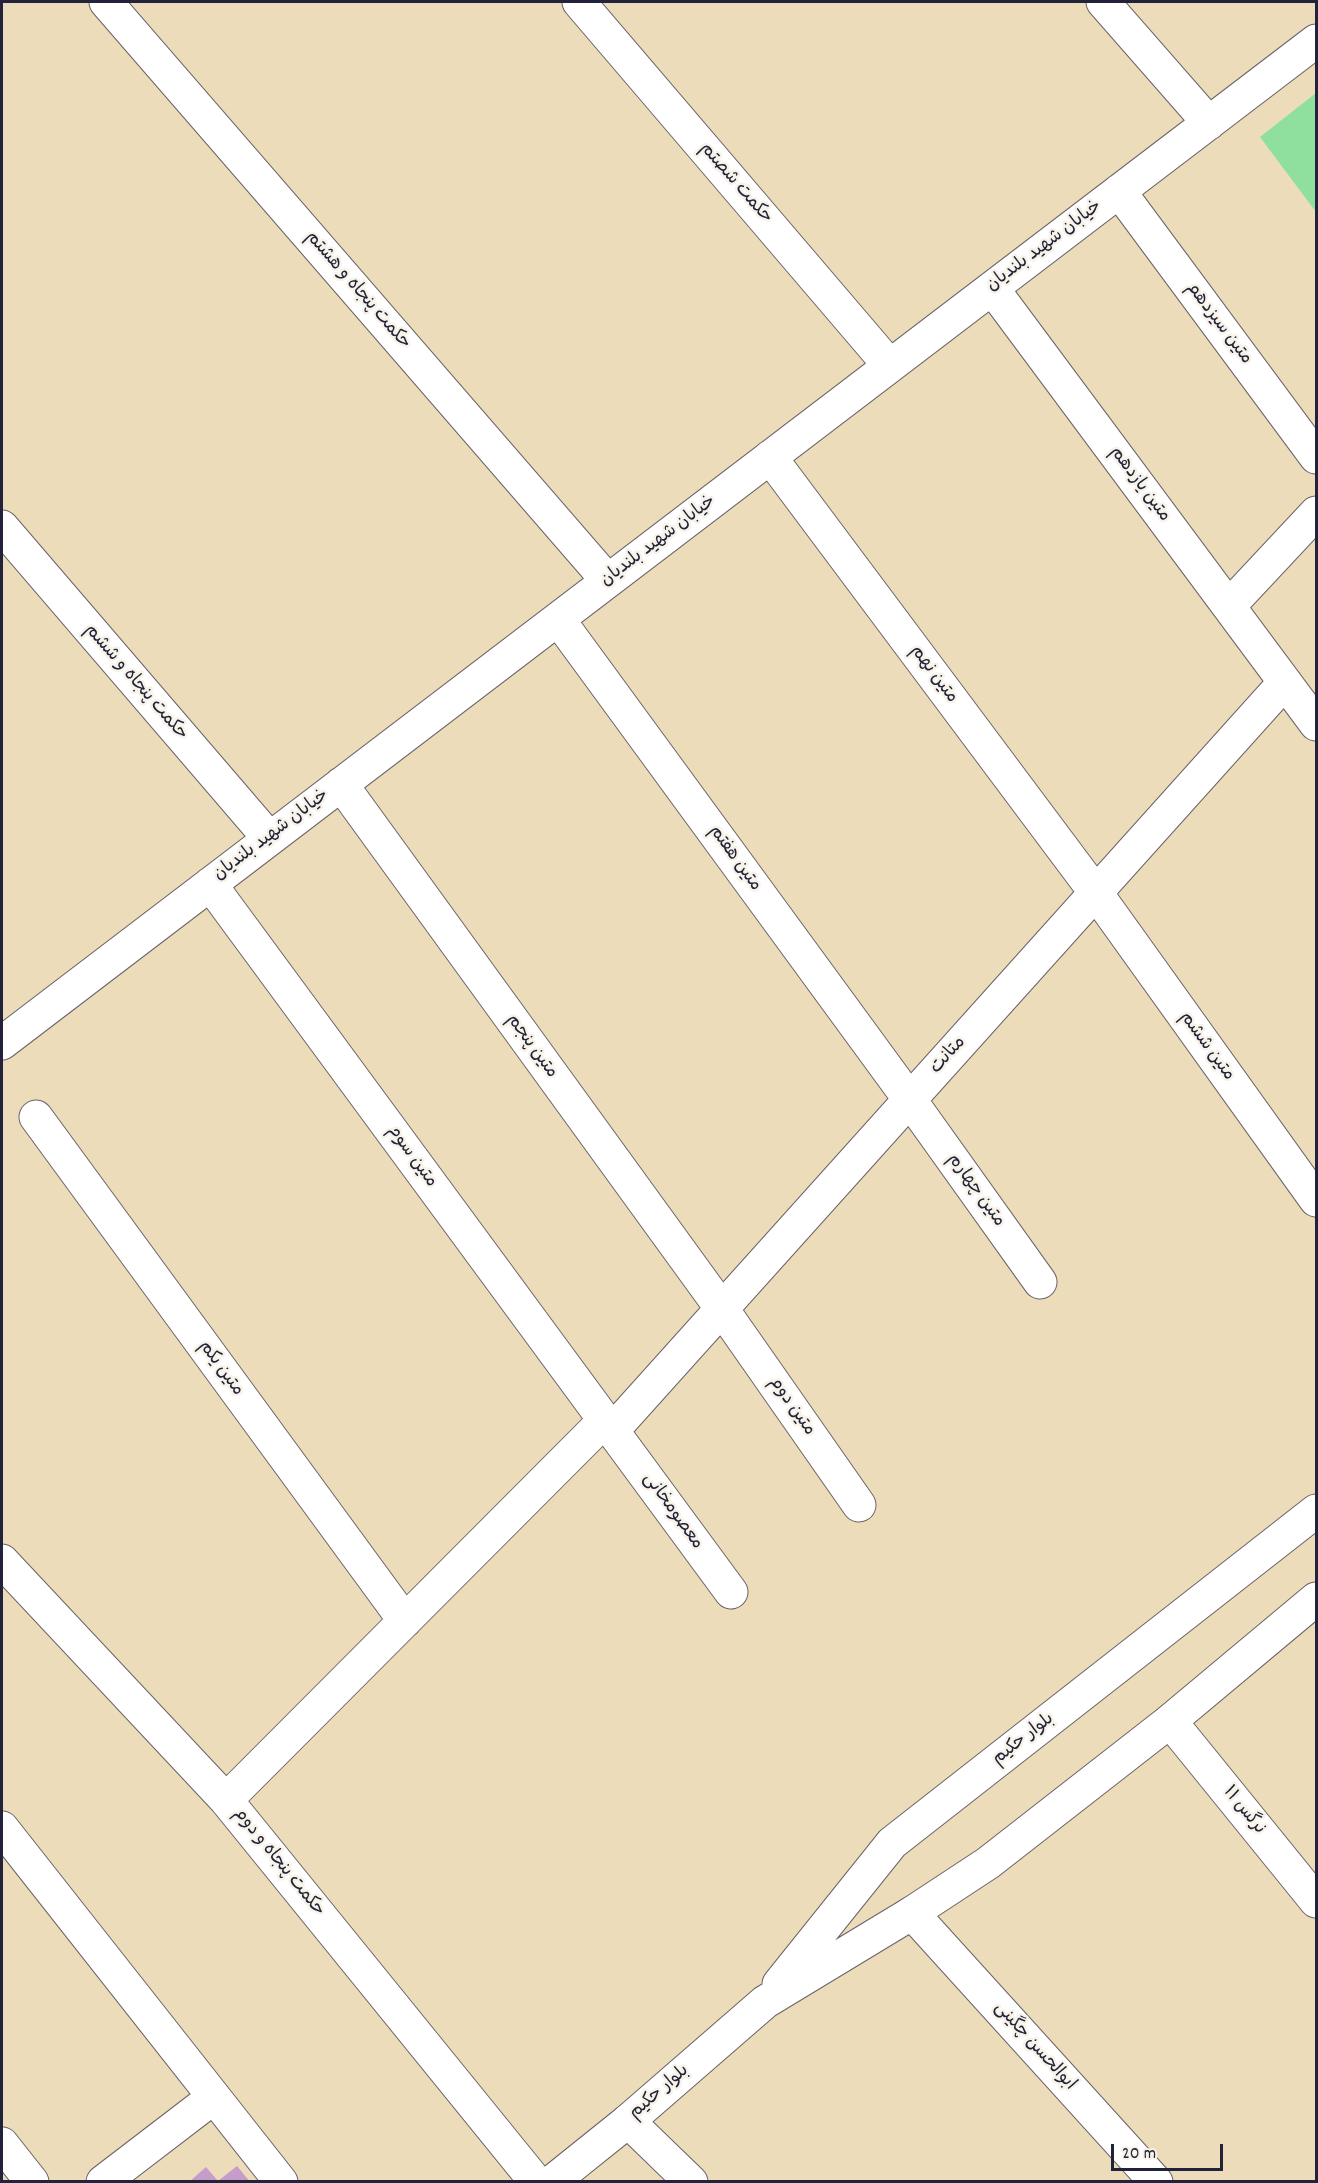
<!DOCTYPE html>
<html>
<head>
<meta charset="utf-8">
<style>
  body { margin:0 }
  #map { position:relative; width:1318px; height:2183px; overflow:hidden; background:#eddcba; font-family:Dekko,sans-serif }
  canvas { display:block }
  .frame { position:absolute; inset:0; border:3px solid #22223b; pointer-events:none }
  .scale { position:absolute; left:1111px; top:2144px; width:112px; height:27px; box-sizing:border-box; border:3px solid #22223b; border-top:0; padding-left:8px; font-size:18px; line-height:21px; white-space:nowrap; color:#22223b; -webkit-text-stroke:4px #f7f3e8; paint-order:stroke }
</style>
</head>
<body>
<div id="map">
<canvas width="1318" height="2183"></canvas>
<div class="frame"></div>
<div class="scale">20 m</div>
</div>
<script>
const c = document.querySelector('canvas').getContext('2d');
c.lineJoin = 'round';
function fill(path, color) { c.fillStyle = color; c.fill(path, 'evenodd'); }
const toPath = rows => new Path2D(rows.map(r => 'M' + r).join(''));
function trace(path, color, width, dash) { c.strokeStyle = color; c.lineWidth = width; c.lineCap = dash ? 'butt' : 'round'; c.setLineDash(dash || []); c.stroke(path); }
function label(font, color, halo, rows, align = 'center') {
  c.font = font + ' Dekko,"Playpen Sans Arabic",sans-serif'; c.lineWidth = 5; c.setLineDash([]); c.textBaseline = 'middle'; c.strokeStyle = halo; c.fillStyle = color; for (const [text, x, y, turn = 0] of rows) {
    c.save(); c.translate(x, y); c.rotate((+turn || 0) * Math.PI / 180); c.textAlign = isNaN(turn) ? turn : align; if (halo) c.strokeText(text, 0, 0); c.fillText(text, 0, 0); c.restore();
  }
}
const green = toPath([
  [1316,93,1316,212,1260,137]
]);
const building = toPath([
  [237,2166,250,2182,189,2182,206,2167,218,2181]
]);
const minor = toPath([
  [106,2,608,581],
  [579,2,890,366],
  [1103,2,1209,123],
  [1119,191,1316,457],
  [992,288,1316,724],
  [770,457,1096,893,1316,1200],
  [2,527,269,838],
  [1229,606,1316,513],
  [558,619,910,1100,1040,1282],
  [341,784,722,1309,859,1505],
  [210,884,731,1592],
  [2,1043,1316,41],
  [36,1117,405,1621],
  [612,1431,1285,682],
  [2,1561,226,1800,536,2182],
  [1170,1721,1316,1901],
  [226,1800,605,1420],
  [2,1828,281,2182],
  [912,1913,1156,2182],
  [628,2121,691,2182],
  [2,2144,32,2182],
  [103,2182,214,2097]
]);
const major = toPath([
  [779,1984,892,1843,1316,1511],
  [552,2182,628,2121,765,2002,912,1913,988,1863,1170,1721,1316,1599]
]);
const streetNames = [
  ["حکمت شصتم",735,184,49],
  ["خیابان شهید بلندیان",1045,247,-37],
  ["حکمت پنجاه و هشتم",357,291,49],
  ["متین سیزدهم",1218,324,53],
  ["متین یازدهم",1139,485,53],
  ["خیابان شهید بلندیان",659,542,-37],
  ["متین نهم",933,675,53],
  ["حکمت پنجاه و ششم",135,683,49],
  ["خیابان شهید بلندیان",272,836,-37],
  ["متین هفتم",734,859,54],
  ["متین پنجم",531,1047,54],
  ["متین ششم",1206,1047,54],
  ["متانت",949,1056,-48],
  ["متین سوم",411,1157,54],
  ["متین چهارم",975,1191,54],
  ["متین یکم",220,1369,54],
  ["متین دوم",791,1407,55],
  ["معصومخانی",672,1512,54],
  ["بلوار حکیم",1024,1740,-38],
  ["نرگس ۱۱",1243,1811,51],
  ["حکمت پنجاه و دوم",278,1863,51],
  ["ابوالحسن چگینی",1034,2047,48],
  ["بلوار حکیم",660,2093,-41]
];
fill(green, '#8fdf9f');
fill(building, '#c59cca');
trace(minor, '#696367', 35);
trace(major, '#696367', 35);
trace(minor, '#fff', 33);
trace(major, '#fff', 33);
label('18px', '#22223b', '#f7f3e8', streetNames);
</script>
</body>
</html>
